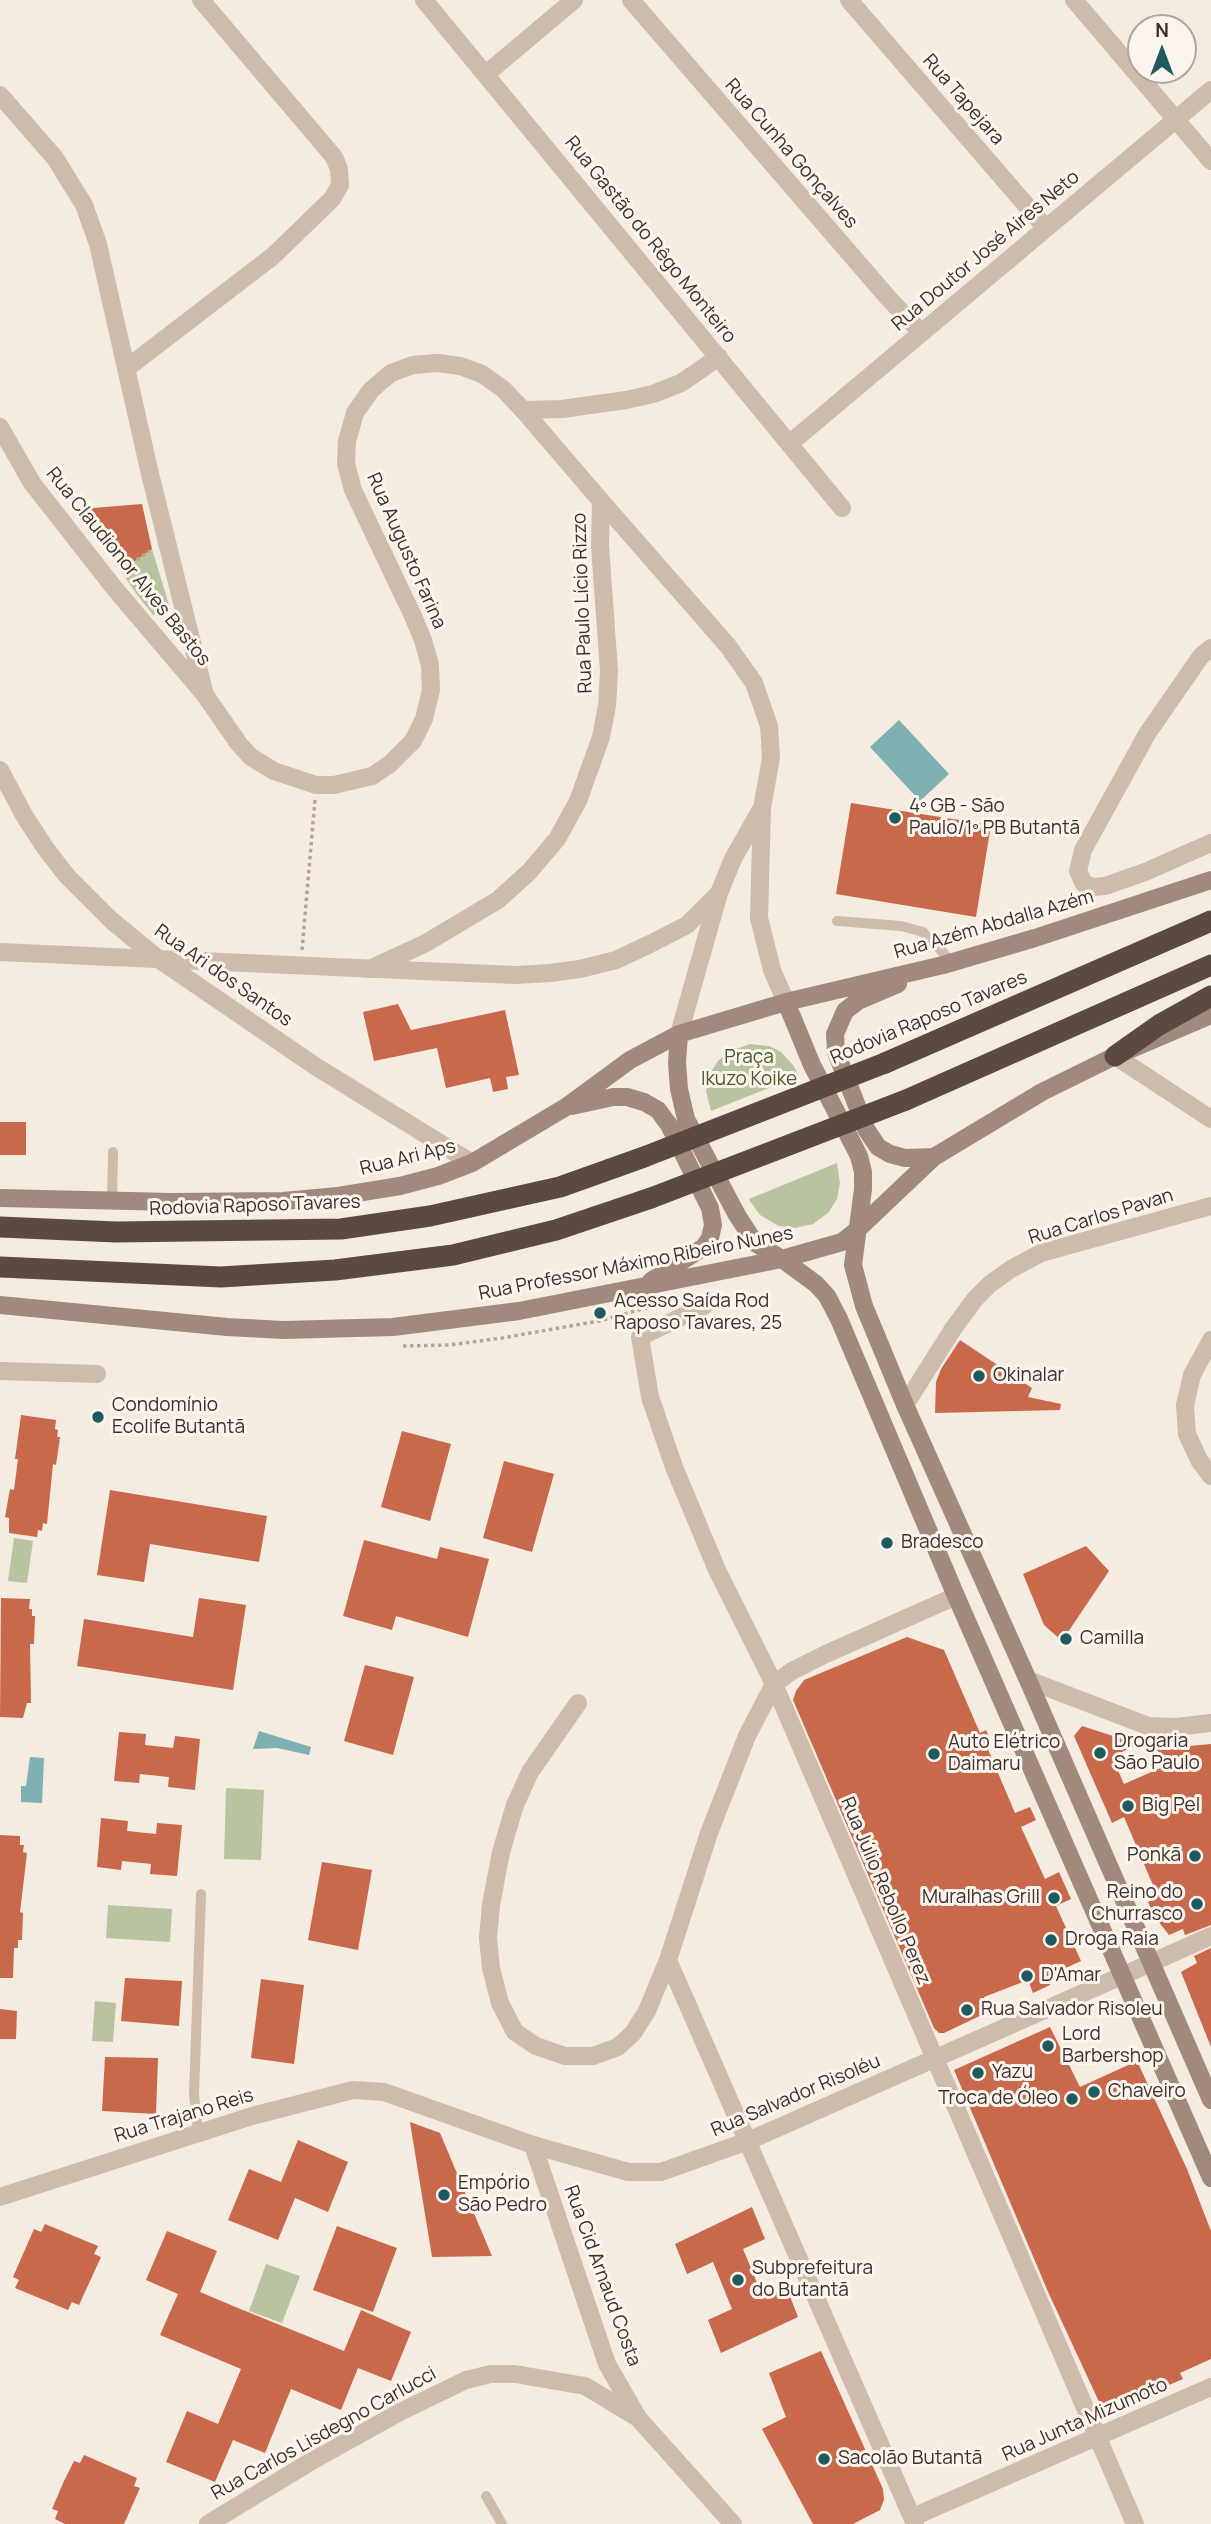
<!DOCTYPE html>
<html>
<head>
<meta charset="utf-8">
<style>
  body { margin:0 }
  #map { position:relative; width:1211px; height:2524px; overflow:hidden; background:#f4ebe1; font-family:Manrope,sans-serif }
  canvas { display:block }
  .north { position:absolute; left:1127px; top:14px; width:70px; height:70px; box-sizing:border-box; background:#fbf5ee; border:2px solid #aea6a0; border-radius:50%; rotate:0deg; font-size:19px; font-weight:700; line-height:28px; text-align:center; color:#3b302b }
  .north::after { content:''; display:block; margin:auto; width:24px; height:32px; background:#1f5a5e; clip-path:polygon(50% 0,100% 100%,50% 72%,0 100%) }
</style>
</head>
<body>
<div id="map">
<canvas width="1211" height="2524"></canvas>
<div class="north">N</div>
</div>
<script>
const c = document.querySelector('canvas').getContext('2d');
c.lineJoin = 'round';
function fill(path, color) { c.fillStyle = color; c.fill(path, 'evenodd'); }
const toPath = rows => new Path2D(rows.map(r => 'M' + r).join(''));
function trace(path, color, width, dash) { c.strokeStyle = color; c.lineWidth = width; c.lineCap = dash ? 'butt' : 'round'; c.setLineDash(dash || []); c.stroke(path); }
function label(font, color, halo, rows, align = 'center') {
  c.font = font + ' Manrope,sans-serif'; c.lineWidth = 6; c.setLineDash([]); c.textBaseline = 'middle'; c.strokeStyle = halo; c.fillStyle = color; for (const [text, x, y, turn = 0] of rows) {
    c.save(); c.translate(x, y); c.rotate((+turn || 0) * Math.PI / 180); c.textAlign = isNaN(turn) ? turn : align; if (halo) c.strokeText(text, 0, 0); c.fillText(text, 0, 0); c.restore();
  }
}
const green = toPath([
  [152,549,170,608,153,615,135,592,115,562,135,561],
  [750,1044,769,1046,781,1052,793,1065,799,1076,711,1111,706,1091,711,1072,718,1061,728,1052],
  [837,1163,840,1183,837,1199,828,1213,813,1224,795,1228,779,1226,760,1215,750,1201,749,1199],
  [14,1538,33,1541,27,1583,8,1581],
  [226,1788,264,1790,261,1860,224,1859],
  [108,1905,172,1909,170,1942,106,1938],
  [95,2001,116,2003,113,2042,92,2041],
  [266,2264,300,2276,282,2323,249,2311]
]);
const water = toPath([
  [899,720,949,774,920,801,870,747],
  [259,1731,311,1747,309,1755,277,1748,253,1749],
  [30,1757,44,1758,42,1803,21,1802,21,1786,26,1786]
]);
const building = toPath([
  [142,504,152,549,135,561,115,562,81,509],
  [851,803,991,825,976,917,836,894],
  [398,1004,411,1030,505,1010,519,1075,506,1077,508,1089,493,1092,490,1078,446,1088,437,1048,374,1061,363,1012],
  [0,1122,26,1122,26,1155,0,1155],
  [960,1340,1032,1388,1028,1397,1061,1404,1060,1410,935,1413,936,1382,941,1369],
  [21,1415,56,1420,55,1429,58,1430,57,1437,60,1437,56,1465,53,1464,47,1524,43,1523,42,1531,38,1530,37,1537,9,1533,9,1518,5,1517,10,1489,14,1490,18,1459,15,1459],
  [402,1431,451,1444,430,1521,381,1507],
  [504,1461,554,1474,532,1552,483,1538],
  [110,1490,267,1516,259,1562,150,1544,144,1582,97,1575],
  [364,1540,437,1559,440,1547,489,1559,468,1637,396,1616,392,1630,343,1616],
  [1086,1546,1109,1571,1062,1641,1044,1625,1023,1574],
  [1,1598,30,1599,29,1609,32,1609,32,1616,35,1616,34,1644,30,1644,31,1703,27,1703,23,1718,0,1717],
  [199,1598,246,1605,233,1690,77,1666,84,1619,193,1637],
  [907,1637,944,1650,980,1733,986,1730,992,1744,987,1747,1015,1813,1030,1807,1036,1820,1021,1827,1045,1879,1059,1872,1071,1899,1056,1906,1081,1961,1046,1977,1050,1985,1033,1993,1028,1980,984,1997,990,2011,944,2033,939,2033,934,2028,793,1700,796,1691,804,1680],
  [365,1665,414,1677,393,1755,344,1741],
  [1082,1726,1138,1744,1112,1757,1124,1784,1165,1766,1156,1747,1189,1749,1189,1746,1211,1744,1211,1925,1185,1935,1183,1929,1169,1935,1155,1917,1148,1902,1158,1897,1124,1817,1112,1823,1074,1736],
  [119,1732,146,1734,145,1745,173,1748,175,1736,200,1739,195,1790,168,1787,169,1777,140,1774,139,1783,114,1781],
  [101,1818,128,1821,127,1831,156,1834,157,1823,182,1825,177,1876,150,1874,151,1864,122,1861,121,1870,97,1867],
  [0,1835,20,1836,20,1845,24,1845,23,1852,27,1853,20,1912,23,1913,22,1940,18,1940,18,1948,14,1948,13,1978,0,1978],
  [322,1862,372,1870,358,1950,308,1940],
  [1211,1948,1211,2047,1181,1972,1197,1963,1194,1956],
  [125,1978,182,1981,179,2026,121,2021],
  [261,1979,304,1985,294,2064,251,2058],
  [0,2009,17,2011,16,2039,0,2039],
  [1050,2027,1080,2087,1137,2061,1187,2169,1211,2231,1211,2359,1180,2373,1183,2379,1110,2410,1105,2410,1101,2406,1049,2294,954,2070],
  [105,2057,158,2058,156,2114,102,2111],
  [410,2122,440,2133,492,2256,432,2257],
  [298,2140,348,2162,328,2212,295,2198,278,2240,228,2220,249,2169,281,2182],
  [752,2207,765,2239,743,2249,763,2297,786,2286,798,2317,721,2353,708,2320,732,2309,713,2262,687,2274,675,2244],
  [45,2224,98,2246,94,2254,101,2257,79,2305,72,2302,68,2310,15,2288,19,2280,13,2277,34,2229,41,2232],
  [337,2226,397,2248,373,2312,313,2290],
  [167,2231,217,2251,200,2292,238,2308,344,2351,361,2310,411,2332,391,2381,358,2368,341,2410,291,2389,265,2453,233,2440,215,2482,166,2462,187,2411,218,2424,241,2369,160,2335,178,2294,146,2280],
  [821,2351,883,2489,884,2500,880,2510,853,2524,813,2524,762,2429,786,2417,769,2373],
  [84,2455,137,2478,134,2486,140,2488,124,2524,65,2524,55,2519,58,2511,52,2509,64,2481,74,2461,80,2463]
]);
const path = toPath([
  [116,562,135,561,150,551],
  [302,950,315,800],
  [403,1346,449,1345,502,1338,599,1321,660,1304]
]);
const service = toPath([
  [837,921,901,926,923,932,952,962],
  [112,1201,113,1152],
  [198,2133,194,2094,201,1894],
  [486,2496,502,2524]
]);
const minor = toPath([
  [424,0,842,508],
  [631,0,890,300,922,333],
  [849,0,1045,227],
  [1074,0,1211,161],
  [486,74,574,0],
  [127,368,273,256,332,199,340,185,339,169,334,157,201,0],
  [523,410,562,409,626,400,653,394,681,383,719,357],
  [0,427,32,483,115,589,205,695],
  [789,444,1211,90],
  [1211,648,1201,656,1147,734,1083,850,1078,871,1084,884,1094,887,1105,886,1145,872,1211,843],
  [0,770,25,817,46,849,67,876,111,920,157,958,315,1066,472,1163],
  [370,969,426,943,498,900,529,872,557,839,578,801,601,737,607,706,609,671,600,546,601,501],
  [1115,1056,1211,1119],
  [704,1306,640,1337,650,1397,674,1467,717,1570,774,1684,1135,2524],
  [1211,1340,1192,1375,1185,1405,1187,1434,1199,1460,1211,1476],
  [0,1371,97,1374],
  [905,1405,953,1329,975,1299,990,1284,1011,1269,1041,1253,1211,1206],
  [1028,1680,1148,1726,1176,1727,1211,1723],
  [578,1703,530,1772,515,1805,501,1852,491,1905,488,1938,491,1968,500,2003,515,2032,536,2046,565,2056,593,2056,618,2047,633,2033,647,2011,668,1960],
  [1151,1963,1211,1936],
  [533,2145,607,2364,637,2416],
  [208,2524,310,2462,400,2412,466,2380,491,2374,515,2374,585,2386,638,2418,733,2524]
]);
const tertiary = toPath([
  [0,95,55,158,84,205,98,244,150,474,205,695,239,744,251,757,274,771,316,785,334,785,372,776,390,764,413,741,424,719,431,690,430,665,423,640,412,614,353,490,346,464,347,441,355,413,371,390,391,373,413,365,438,363,460,366,482,374,503,389,523,410,601,501,728,646,754,683,769,726,771,758,762,808,759,918,772,970,786,1002],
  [0,952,445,972,516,975,550,973,580,969,616,960,650,944,687,925,719,893],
  [679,1034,719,893,733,859,760,811],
  [0,2197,252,2116,353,2090,384,2092,533,2145,628,2172,661,2172,748,2141,1151,1963],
  [913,2517,1211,2387],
  [915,2524,668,1960,709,1833,747,1736,774,1684,792,1671,826,1654,956,1596]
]);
const secondary = toPath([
  [898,984,858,1001,845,1011,835,1034,836,1052,866,1129,878,1147,890,1154,905,1158,934,1157],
  [786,1002,812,1065,859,1156,863,1172,863,1189,853,1265,864,1306,905,1405,1028,1680,1211,2100],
  [679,1034,677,1063,679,1089,686,1119,737,1215,755,1243,782,1259,816,1284,827,1296,839,1319,956,1596,1211,2178],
  [572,1106,613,1097,627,1097,644,1102,658,1110,669,1125,710,1208,713,1225,710,1238,704,1247,651,1281],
  [0,1198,172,1202,283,1201,338,1196,400,1186,438,1176,472,1163,566,1107,630,1060,679,1034,786,1002,943,965,1035,938,1211,880],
  [0,1305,227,1327,284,1330,393,1327,519,1311,782,1259,842,1242,857,1230,934,1157,1042,1092,1115,1056,1211,1015]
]);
const motorway = toPath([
  [1115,1056,1159,1025,1211,996],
  [885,1063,1211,921],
  [906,1100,1211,965],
  [0,1227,116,1232,341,1229,430,1216,560,1187,644,1157],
  [0,1267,221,1277,335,1270,453,1255,556,1230,651,1198]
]);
const motorwayBridge = toPath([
  [644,1157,885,1063],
  [651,1198,906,1100]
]);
const markers = [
  [895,818,7,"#1f5a5e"],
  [600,1313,7,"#1f5a5e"],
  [979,1376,7,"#1f5a5e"],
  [98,1417,7,"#1f5a5e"],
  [887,1543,7,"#1f5a5e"],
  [1066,1639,7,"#1f5a5e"],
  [1100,1753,7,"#1f5a5e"],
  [934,1754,7,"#1f5a5e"],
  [1128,1806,7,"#1f5a5e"],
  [1195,1856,7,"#1f5a5e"],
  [1054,1898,7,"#1f5a5e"],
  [1197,1904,7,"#1f5a5e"],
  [1051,1940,7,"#1f5a5e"],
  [1027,1976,7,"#1f5a5e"],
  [967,2010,7,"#1f5a5e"],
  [1048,2046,7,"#1f5a5e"],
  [978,2073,7,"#1f5a5e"],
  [1094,2092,7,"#1f5a5e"],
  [1072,2099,7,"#1f5a5e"],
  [444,2195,7,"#1f5a5e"],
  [738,2280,7,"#1f5a5e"],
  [824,2459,7,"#1f5a5e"]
];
const streetNames = [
  ["Rua Tapejara",963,100,49],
  ["Rua Cunha Gonçalves",791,154,49],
  ["Rua Gastão do Rêgo Monteiro",650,240,51],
  ["Rua Doutor José Aires Neto",986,251,-40],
  ["Rua Augusto Farina",406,551,66],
  ["Rua Claudionor Alves Bastos",128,567,51],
  ["Rua Paulo Lício Rizzo",583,603,-92],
  ["Rua Azém Abdalla Azém",994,925,-16],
  ["Rua Ari dos Santos",223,976,35],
  ["Rodovia Raposo Tavares",929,1018,-23],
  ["Rua Ari Aps",408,1158,-14],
  ["Rodovia Raposo Tavares",255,1206,-2],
  ["Rua Carlos Pavan",1101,1217,-17],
  ["Rua Professor Máximo Ribeiro Nunes",636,1264,-11],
  ["Rua Júlio Rebollo Perez",885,1891,67],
  ["Rua Salvador Risoléu",796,2096,-23],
  ["Rua Trajano Reis",184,2116,-17],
  ["Rua Cid Arnaud Costa",602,2276,70],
  ["Rua Junta Mizumoto",1085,2420,-24],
  ["Rua Carlos Lisdegno Carlucci",324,2434,-29]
];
const poiNames = [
  ["4º GB - São",909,807],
  ["Paulo/1º PB Butantã",909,829],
  ["Acesso Saída Rod",614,1302],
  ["Raposo Tavares, 25",614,1324],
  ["Okinalar",993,1376],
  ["Condomínio",112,1406],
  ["Ecolife Butantã",112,1428],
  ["Bradesco",901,1543],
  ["Camilla",1080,1639],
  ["Drogaria",1114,1742],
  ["São Paulo",1114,1764],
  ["Auto Elétrico",948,1743],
  ["Daimaru",948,1765],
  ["Big Pel",1142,1806],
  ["Ponkã",1181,1856,"right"],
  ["Reino do",1183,1893,"right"],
  ["Churrasco",1183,1915,"right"],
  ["Muralhas Grill",1040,1898,"right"],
  ["Droga Raia",1065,1940],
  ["D'Amar",1041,1976],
  ["Rua Salvador Risoleu",981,2010],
  ["Lord",1062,2035],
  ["Barbershop",1062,2057],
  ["Yazu",992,2073],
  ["Chaveiro",1108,2092],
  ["Troca de Óleo",1058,2099,"right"],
  ["Empório",458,2184],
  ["São Pedro",458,2206],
  ["Subprefeitura",752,2269],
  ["do Butantã",752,2291],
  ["Sacolão Butantã",838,2459]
];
const parkNames = [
  ["Praça",749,1058],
  ["Ikuzo Koike",749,1080]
];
fill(green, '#b8c4a0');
fill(water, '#7fb0b2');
fill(building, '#c8694b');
trace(path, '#b9a596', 3.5, [3.5, 3.5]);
trace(service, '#cdbbac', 10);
trace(minor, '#cdbbac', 18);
trace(tertiary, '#cdbbac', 18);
trace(secondary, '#a18a7d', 18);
trace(motorway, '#5c4a42', 21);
trace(motorwayBridge, '#5c4a42', 21);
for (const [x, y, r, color] of markers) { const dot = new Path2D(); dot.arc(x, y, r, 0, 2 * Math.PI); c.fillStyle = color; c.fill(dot); trace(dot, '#fbf5ee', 2.5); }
label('19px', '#3b302b', '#fbf5ee', streetNames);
label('19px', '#3b302b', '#fbf5ee', poiNames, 'left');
label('19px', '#4a5a2e', '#fbf5ee', parkNames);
</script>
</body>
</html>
